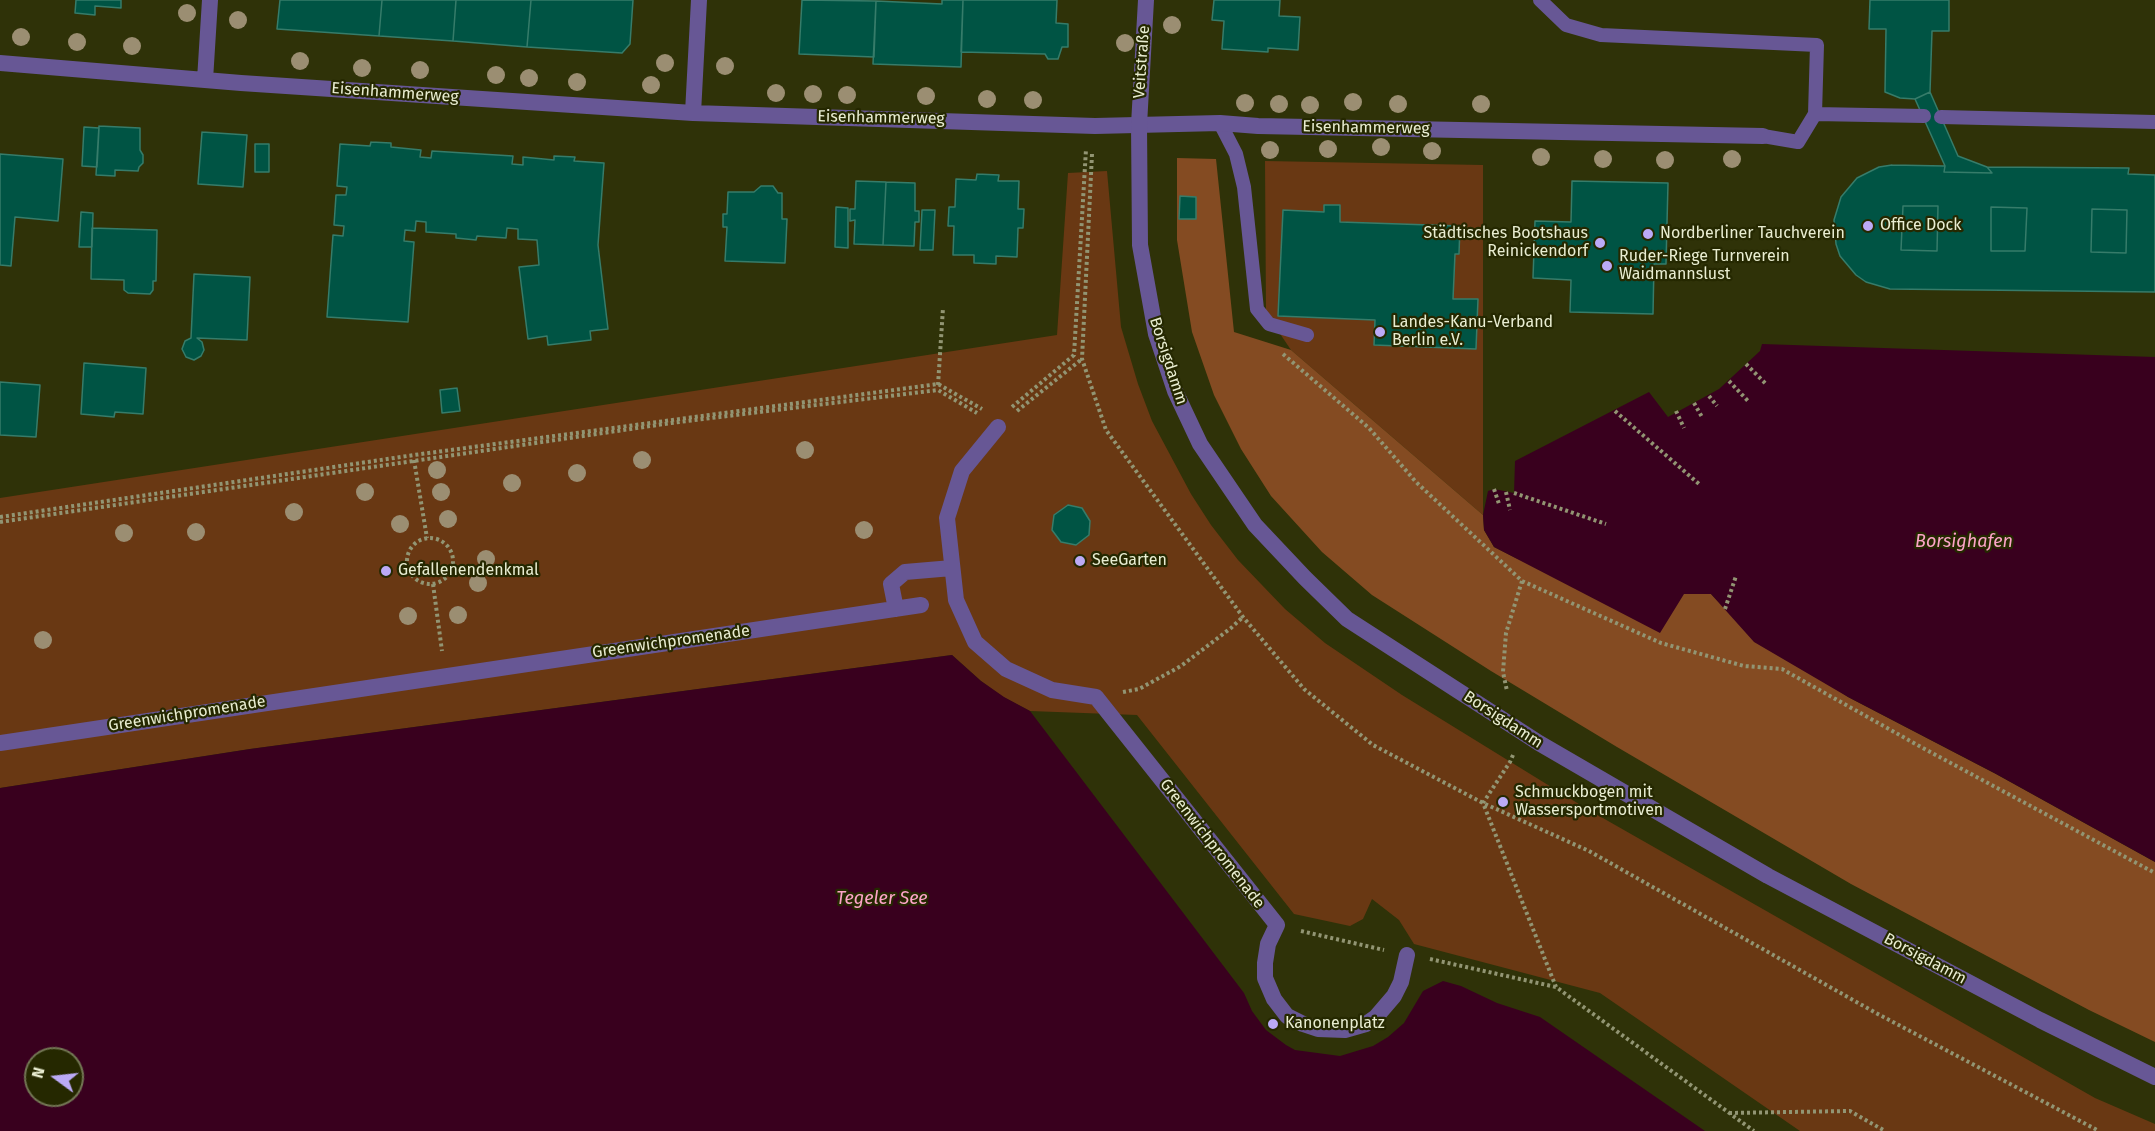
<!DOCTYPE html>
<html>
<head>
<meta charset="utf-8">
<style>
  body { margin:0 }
  #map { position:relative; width:2155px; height:1131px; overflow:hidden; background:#2f3208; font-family:"Fira Sans",sans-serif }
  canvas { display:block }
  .north { position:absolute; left:24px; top:1047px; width:60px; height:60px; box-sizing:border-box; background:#252800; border:2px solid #737754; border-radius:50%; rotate:285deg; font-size:16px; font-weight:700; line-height:24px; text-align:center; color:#e9edd1 }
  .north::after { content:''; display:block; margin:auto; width:21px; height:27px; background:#bbaaf6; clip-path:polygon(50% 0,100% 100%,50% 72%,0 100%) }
</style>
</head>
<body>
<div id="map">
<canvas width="2155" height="1131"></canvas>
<div class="north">N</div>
</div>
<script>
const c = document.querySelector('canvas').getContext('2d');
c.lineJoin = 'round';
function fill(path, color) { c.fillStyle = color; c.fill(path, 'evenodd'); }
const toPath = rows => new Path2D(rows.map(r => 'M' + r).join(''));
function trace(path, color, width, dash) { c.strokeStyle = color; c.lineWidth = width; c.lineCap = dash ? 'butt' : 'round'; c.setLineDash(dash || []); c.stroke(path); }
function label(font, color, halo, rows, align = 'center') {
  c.font = font + ' "Fira Sans",sans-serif'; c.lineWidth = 4.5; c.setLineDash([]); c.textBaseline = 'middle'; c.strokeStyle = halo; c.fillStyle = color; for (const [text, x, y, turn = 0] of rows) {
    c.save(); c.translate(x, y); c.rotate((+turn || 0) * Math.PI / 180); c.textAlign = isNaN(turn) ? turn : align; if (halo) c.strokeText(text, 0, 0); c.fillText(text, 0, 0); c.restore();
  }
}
const green = toPath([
  [1265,161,1483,165,1483,515,1291,350,1266,313],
  [1107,171,1121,327,1138,384,1152,421,1191,494,1211,525,1238,560,1285,609,1325,643,1402,695,1587,809,2095,1098,2155,1124,2155,1131,1800,1131,1600,993,1414,944,1399,920,1372,899,1363,919,1350,926,1294,914,1137,715,1030,711,1003,697,981,681,952,655,250,749,0,788,0,498,1057,335,1068,173]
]);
const forest = toPath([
  [1177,158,1216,159,1234,332,1291,350,1483,515,1484,530,1494,547,1518,559,1684,593,1711,594,1725,609,1848,697,1996,774,2155,862,2155,1042,2089,1010,1851,884,1617,747,1491,671,1372,595,1322,552,1271,496,1241,449,1214,395,1192,332,1177,240]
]);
const water = toPath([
  [1762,344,2155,357,2155,862,1996,774,1848,697,1754,642,1711,594,1684,594,1660,633,1494,547,1484,530,1483,515,1488,491,1494,489,1514,493,1515,461,1649,392,1668,417,1719,389,1760,351],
  [952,655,981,681,1004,697,1030,711,1244,993,1252,1011,1266,1030,1286,1045,1295,1050,1340,1056,1373,1046,1388,1037,1404,1023,1423,991,1443,981,1461,986,1497,1003,1540,1017,1705,1131,0,1131,0,788,250,749],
  [36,1059,72,1059,72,1095,36,1095]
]);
const building = toPath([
  [76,0,121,0,121,8,95,6,95,15,75,13,76,0],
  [280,0,382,0,379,36,277,29,280,0],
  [382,0,456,0,453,41,379,36,382,0],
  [456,0,531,0,527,47,453,41,456,0],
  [531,0,633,0,630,44,622,53,527,47,531,0],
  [802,0,876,1,874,57,799,54,802,0],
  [942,0,963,0,961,67,873,64,876,1,942,4,942,0],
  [963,0,1057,0,1056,23,1068,24,1068,47,1062,47,1058,59,1048,59,1045,54,961,52,963,0],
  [1214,0,1280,0,1279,16,1300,17,1298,50,1268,48,1268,52,1222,49,1224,21,1212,20,1214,0],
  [1870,0,1949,0,1949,31,1932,31,1930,92,1915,99,1900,98,1885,92,1886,29,1869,29,1870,0],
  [1930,92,1958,156,1987,167,1992,173,1944,172,1945,166,1915,99,1930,92],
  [99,126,140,128,140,150,143,155,143,163,139,167,138,171,115,170,115,176,96,175,99,126],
  [84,127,99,128,97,167,82,166,84,127],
  [202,132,247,135,243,187,198,184,202,132],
  [371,142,391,143,391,147,421,150,420,157,431,158,432,151,513,156,512,164,523,165,523,157,554,160,554,156,575,157,574,161,604,163,598,245,608,329,590,331,591,340,548,345,547,336,528,339,519,267,539,265,537,240,518,239,518,229,507,228,506,238,477,236,476,240,456,238,456,234,426,232,426,222,416,221,415,231,405,230,404,241,414,242,408,322,327,317,333,235,343,236,344,226,334,225,336,195,346,195,347,187,337,186,340,144,370,146,371,142],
  [255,144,269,144,269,172,255,172,255,144],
  [0,154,63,159,58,221,15,217,11,266,0,265,0,154],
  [1892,165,1945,166,1944,172,1992,173,1987,167,2129,168,2128,174,2155,175,2155,292,1890,289,1866,282,1856,275,1840,256,1836,244,1834,220,1841,197,1857,178,1879,167,1892,165],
  [1903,206,1938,206,1937,251,1901,250,1903,206],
  [1991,207,2027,208,2025,251,1991,251,1991,207],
  [2092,209,2127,210,2126,253,2091,252,2092,209],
  [977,174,999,175,998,181,1019,181,1018,209,1024,209,1023,228,1018,228,1017,257,996,256,996,264,974,263,974,255,953,255,954,226,948,226,949,207,955,207,956,179,976,180,977,174],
  [856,181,886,182,883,245,854,244,855,220,850,221,850,209,855,209,856,181],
  [1572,181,1668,183,1666,264,1654,264,1653,314,1570,312,1571,280,1533,278,1535,221,1571,222,1572,181],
  [886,182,915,183,915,211,919,211,919,222,915,222,914,246,883,245,886,182],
  [761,186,773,186,778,193,782,193,782,219,787,219,785,263,725,261,727,227,723,227,723,214,727,214,728,192,754,192,761,186],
  [1180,196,1196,197,1196,219,1179,219,1180,196],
  [1324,205,1340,205,1340,222,1460,226,1459,254,1455,254,1453,299,1478,299,1476,349,1374,345,1375,320,1278,316,1283,210,1324,212,1324,205],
  [1903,206,1938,206,1937,251,1901,250,1903,206],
  [836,207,848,208,848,248,835,247,836,207],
  [1991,207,2027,208,2025,251,1991,251,1991,207],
  [2092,209,2127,210,2126,253,2091,252,2092,209],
  [922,210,935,210,933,250,920,250,922,210],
  [81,212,93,213,92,247,79,247,81,212],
  [92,228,157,230,156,281,153,281,153,290,150,294,128,293,124,290,124,280,91,279,92,228],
  [194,274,250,277,247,340,197,338,202,342,204,350,201,356,194,360,186,357,182,349,185,341,191,338,194,274],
  [84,363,146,368,143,414,115,412,114,417,81,414,84,363],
  [0,382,40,385,36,437,0,435,0,382],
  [457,388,460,411,442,413,440,390,457,388],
  [1068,505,1082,508,1090,521,1089,535,1076,545,1061,542,1052,530,1054,515,1068,505]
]);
const path = toPath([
  [1092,154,1082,359,1106,430,1243,617,1304,689,1373,745,1483,803,1589,851,1876,1013,2099,1131],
  [1283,354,1369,428,1416,482,1522,581,1506,633,1503,672,1507,691],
  [1746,364,1767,385],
  [1729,381,1749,402],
  [938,385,943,308],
  [1709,396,1717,406],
  [1694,403,1702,417],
  [1012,407,1074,355,1086,149],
  [1017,411,1082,359],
  [1615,411,1699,484],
  [1676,411,1684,428],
  [414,460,427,538],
  [1494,489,1499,504],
  [1506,492,1510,510],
  [1514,493,1606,524],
  [0,517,414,455,938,384,982,409],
  [0,522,671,423,938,390,977,413],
  '407 561a23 23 0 1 1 46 0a23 23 0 1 1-46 0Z',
  [1522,581,1661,643,1744,666,1782,669,1921,747,2155,873],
  [433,584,442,651],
  [1725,609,1736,576],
  [1123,692,1139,689,1181,666,1231,628,1243,617],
  [1513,755,1510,762,1483,803,1556,987],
  [1301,931,1384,950],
  [1430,959,1556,987,1754,1131],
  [1729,1113,1850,1111,1885,1131]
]);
const service = toPath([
  [1540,0,1566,25,1601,35,1817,45,1815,114,1798,142,1763,136],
  [1815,114,1924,116],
  [1941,117,2155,122],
  [1220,123,1236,154,1244,187,1257,309,1269,324,1307,335]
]);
const pedestrian = toPath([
  [998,427,962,471,947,518,956,600,975,642,1006,669,1052,690,1096,697,1277,925,1268,944,1265,963,1265,978,1274,999,1287,1016,1303,1024,1318,1029,1345,1030,1366,1024,1376,1017,1394,996,1401,982,1407,955],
  [896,609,891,584,905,572,952,568],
  [0,743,921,605]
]);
const minor = toPath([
  [0,63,241,83,693,113,1095,126,1220,123,1258,126,1763,136],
  [205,80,210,0],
  [693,113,699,0]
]);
const tertiary = toPath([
  [1146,0,1139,125,1140,245,1156,334,1175,391,1200,444,1255,525,1305,578,1347,619,1539,743,1768,876,2040,1020,2155,1077]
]);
const trees = [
  [187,13],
  [238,20],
  [1172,25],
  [21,37],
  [77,42],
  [1125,43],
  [132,46],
  [300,61],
  [665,63],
  [725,66],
  [362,68],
  [420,70],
  [496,75],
  [529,78],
  [577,82],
  [651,85],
  [776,93],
  [813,94],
  [847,95],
  [926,96],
  [987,99],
  [1033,100],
  [1353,102],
  [1245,103],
  [1279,104],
  [1398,104],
  [1481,104],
  [1310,105],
  [1381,147],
  [1328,149],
  [1270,150],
  [1432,151],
  [1541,157],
  [1603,159],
  [1732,159],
  [1665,160],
  [805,450],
  [642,460],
  [437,470],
  [577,473],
  [512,483],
  [365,492],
  [441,492],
  [294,512],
  [448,519],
  [400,524],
  [864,530],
  [196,532],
  [124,533],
  [486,559],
  [478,583],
  [458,615],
  [408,616],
  [43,640]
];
const markers = [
  [1868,226,6,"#bbaaf6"],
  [1648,234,6,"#bbaaf6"],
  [1600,243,6,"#bbaaf6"],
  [1607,266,6,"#bbaaf6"],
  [1380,332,6,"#bbaaf6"],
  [1080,561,6,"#bbaaf6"],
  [386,571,6,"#bbaaf6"],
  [1503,802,6,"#bbaaf6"],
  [1273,1024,6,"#bbaaf6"]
];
const streetNames = [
  ["Veitstraße",1142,62,-86],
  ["Eisenhammerweg",395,93,4],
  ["Eisenhammerweg",881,118,1],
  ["Eisenhammerweg",1366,128,1],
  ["Borsigdamm",1168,361,72],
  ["Greenwichpromenade",671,642,-8],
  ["Greenwichpromenade",187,714,-9],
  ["Borsigdamm",1503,720,33],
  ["Greenwichpromenade",1212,844,52],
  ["Borsigdamm",1925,959,28]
];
const poiNames = [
  ["Office Dock",1880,226],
  ["Städtisches Bootshaus",1588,234,"right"],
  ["Reinickendorf",1588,252,"right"],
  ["Nordberliner Tauchverein",1660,234],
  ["Ruder-Riege Turnverein",1619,257],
  ["Waidmannslust",1619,275],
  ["Landes-Kanu-Verband",1392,323],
  ["Berlin e.V.",1392,341],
  ["SeeGarten",1092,561],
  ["Gefallenendenkmal",398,571],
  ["Schmuckbogen mit",1515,793],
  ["Wassersportmotiven",1515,811],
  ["Kanonenplatz",1285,1024]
];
const waterNames = [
  ["Borsighafen",1964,542],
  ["Tegeler See",882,899]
];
fill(green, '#693813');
fill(forest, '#844b22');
fill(water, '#39001e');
fill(building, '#005444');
trace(building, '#367c6a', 1.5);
trace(path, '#929573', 4, [3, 3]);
trace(service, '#675795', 14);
trace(pedestrian, '#675795', 16);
trace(minor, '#675795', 16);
trace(tertiary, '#675795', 16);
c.fillStyle = '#9b8e72';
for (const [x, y] of trees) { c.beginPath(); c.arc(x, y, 9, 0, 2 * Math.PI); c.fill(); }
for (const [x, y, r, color] of markers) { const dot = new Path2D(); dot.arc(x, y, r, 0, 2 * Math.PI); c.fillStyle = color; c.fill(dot); trace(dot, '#252800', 2); }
label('16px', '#e9edd1', '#252800', streetNames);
label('16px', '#e9edd1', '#252800', poiNames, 'left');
label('italic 18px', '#fda4c8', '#252800', waterNames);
</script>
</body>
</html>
